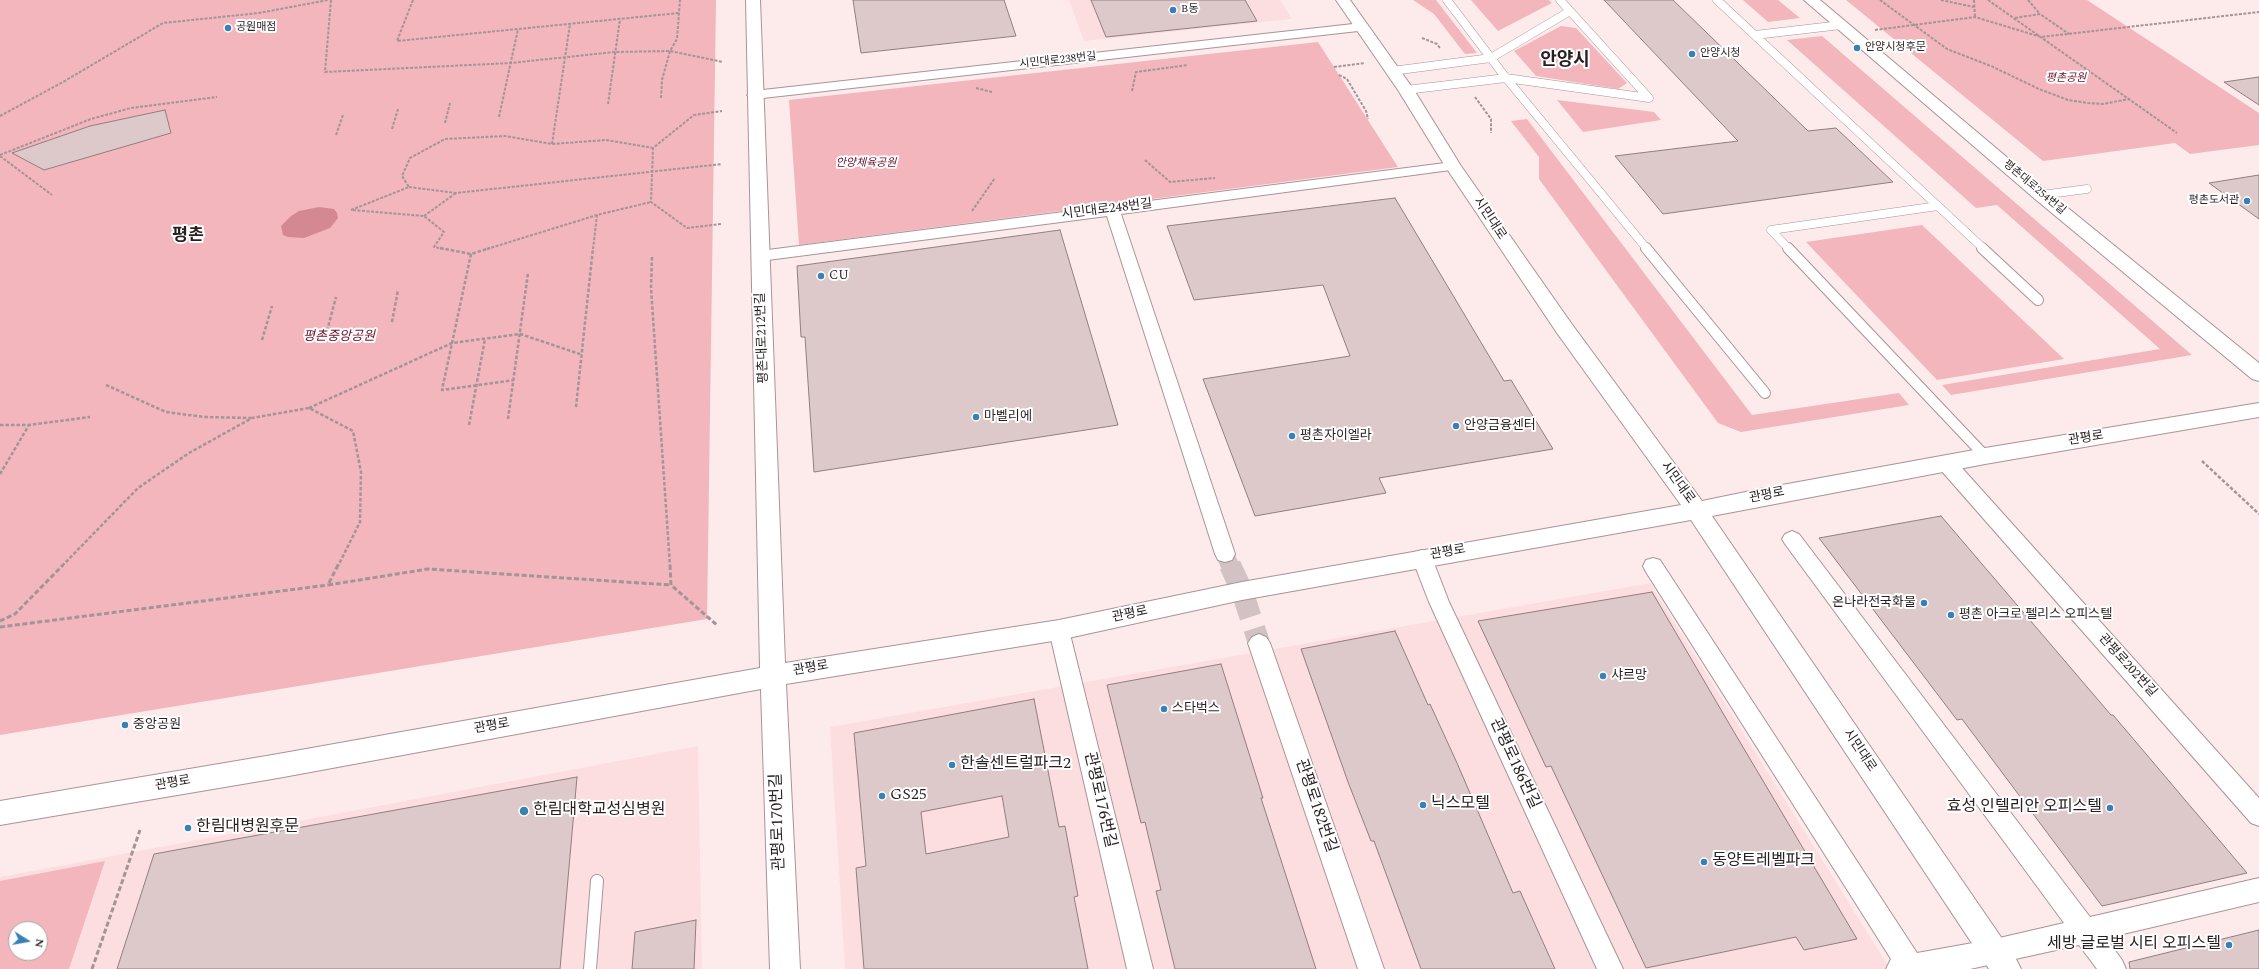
<!DOCTYPE html>
<html>
<head>
<meta charset="utf-8">
<style>
  body { margin:0 }
  #map { position:relative; width:2259px; height:969px; overflow:hidden; background:#fdebec; font-family:Spectral,serif }
  canvas { display:block }
  .north { position:absolute; left:8px; top:921px; width:40px; height:40px; box-sizing:border-box; background:#fff; border:1px solid #a9a5a6; border-radius:50%; rotate:101deg; font-size:11px; font-weight:700; line-height:16px; text-align:center; color:#271f20 }
  .north::after { content:''; display:block; margin:auto; width:14px; height:18px; background:#3980b5; clip-path:polygon(50% 0,100% 100%,50% 72%,0 100%) }
</style>
</head>
<body>
<div id="map">
<canvas width="2259" height="969"></canvas>
<div class="north">N</div>
</div>
<script>
const c = document.querySelector('canvas').getContext('2d');
c.lineJoin = 'round';
function fill(path, color) { c.fillStyle = color; c.fill(path, 'evenodd'); }
const toPath = rows => new Path2D(rows.map(r => 'M' + r).join(''));
function trace(path, color, width, dash) { c.strokeStyle = color; c.lineWidth = width; c.lineCap = dash ? 'butt' : 'round'; c.setLineDash(dash || []); c.stroke(path); }
function label(font, color, halo, rows, align = 'center') {
  c.font = font + ' Spectral,"Noto Sans KR",serif'; c.lineWidth = 4; c.setLineDash([]); c.textBaseline = 'middle'; c.strokeStyle = halo; c.fillStyle = color; for (const [text, x, y, turn = 0] of rows) {
    c.save(); c.translate(x, y); c.rotate((+turn || 0) * Math.PI / 180); c.textAlign = isNaN(turn) ? turn : align; if (halo) c.strokeText(text, 0, 0); c.fillText(text, 0, 0); c.restore();
  }
}
const built = toPath([
  [1069,0,1280,0,1292,19,1084,41],
  [1650,583,1890,969,845,969,830,727],
  [698,746,702,969,0,969,0,877],
  [16,929,40,929,40,953,16,953]
]);
const green = toPath([
  [0,0,716,0,707,619,0,735],
  [1413,0,1436,0,1477,53,1465,54,1434,14],
  [1471,0,1549,0,1552,3,1498,31],
  [1743,0,1778,0,1800,18,1768,22],
  [1846,0,2087,0,2259,113,2259,145,2190,154,2175,143,2043,161],
  [1561,26,1576,28,1627,83,1618,89,1536,76,1514,51],
  [1822,36,2192,355,1951,395,1942,385,2160,349,1997,205,1976,208,1787,40],
  [1318,42,1398,167,799,245,789,100],
  [1557,100,1654,112,1661,120,1583,132],
  [1527,119,1752,415,1899,393,1909,405,1741,432,1718,423,1539,179,1539,157,1511,121],
  [1922,225,2064,359,1937,380,1806,242],
  [105,861,69,969,0,969,0,881],
  [16,929,40,929,40,953,16,953]
]);
const water = toPath([
  [319,207,334,209,337,213,338,218,330,228,304,238,288,237,283,235,281,226,291,216,299,211]
]);
const building = toPath([
  [853,0,1004,0,1016,36,861,53,853,0],
  [1091,0,1245,0,1257,21,1106,37,1091,0],
  [1604,0,1673,0,1808,131,1836,128,1893,182,1663,214,1615,156,1738,141,1604,0],
  [2259,77,2259,105,2224,82,2259,77],
  [165,110,171,133,44,170,12,153,90,126,165,110],
  [2259,175,2259,219,2209,183,2259,175],
  [1395,198,1504,381,1511,380,1553,449,1379,478,1386,493,1255,516,1203,379,1350,356,1323,285,1194,300,1167,226,1395,198],
  [1060,230,1118,425,814,472,805,337,801,337,797,266,1060,230],
  [1941,516,2111,715,2113,715,2247,873,2102,906,1962,719,1957,720,1819,538,1941,516],
  [1652,592,1734,732,1857,939,1804,950,1796,937,1646,968,1551,766,1546,767,1478,621,1652,592],
  [1395,631,1428,705,1430,704,1457,763,1513,893,1520,891,1555,969,1421,969,1374,841,1371,841,1348,782,1301,649,1395,631],
  [1221,664,1263,798,1261,798,1316,969,1175,969,1156,891,1161,890,1145,822,1141,823,1107,685,1221,664],
  [1034,699,1059,827,1065,826,1078,896,1074,897,1088,969,864,969,856,868,866,866,854,733,1034,699],
  [1002,796,1009,837,926,854,921,812,1002,796],
  [577,777,560,969,117,969,154,854,577,777],
  [696,920,694,969,632,969,635,932,696,920],
  [2259,930,2259,969,2130,969,2129,962,2259,930]
]);
const streetTunnelFar1 = toPath([
  [1225,554,1230,566]
]);
const streetTunnel = toPath([
  [1230,565,1242,591,1259,643]
]);
const pathFar2 = toPath([
  [331,0,325,72,511,63,614,52,670,51,723,62],
  [413,0,397,41,679,13],
  [1880,0,1947,49,1991,66,2039,89,2068,100,2088,103,2103,104,2129,99],
  [1941,0,1974,7],
  [1974,0,1975,17],
  [1988,0,2177,133],
  [2028,0,2040,14],
  [2015,18,2040,14,2069,34],
  [1875,30,1975,17,2041,37,2259,12],
  [1422,38,1437,44,1440,48],
  [1334,67,1365,63],
  [1339,75,1347,79,1366,111,1368,119],
  [976,88,992,92],
  [1132,91,1136,72,1188,65],
  [1475,97,1491,119,1491,133],
  [661,98,662,80,670,51,677,39,680,0],
  [608,104,620,19],
  [0,116,63,82,163,23,259,13,328,0],
  [499,117,518,29],
  [445,123,450,103],
  [392,129,398,109],
  [336,135,343,115],
  [552,144,570,24],
  [0,155,91,119,131,108,217,97],
  [0,156,52,195],
  [1145,160,1170,182,1215,178],
  [409,187,456,193,722,164],
  [351,210,409,187,402,176,410,158,445,139,505,136,552,144,606,140,653,148],
  [353,210,424,216,444,232,434,247,445,249],
  [972,211,995,178],
  [424,216,456,193],
  [721,224,687,228,651,202,653,148,694,115,722,111],
  [487,249,597,215,651,202],
  [593,249,597,215]
]);
const pathFar1 = toPath([
  [440,248,471,254,490,248],
  [471,254,442,390,514,380],
  [652,257,651,288,670,566],
  [392,322,398,290],
  [327,331,336,297],
  [262,340,272,306],
  [106,385,166,412,204,417,251,418],
  [576,407,593,248],
  [309,408,452,343,520,334,580,354],
  [508,419,528,273],
  [0,425,29,425,90,417],
  [469,425,485,339],
  [2202,461,2259,514],
  [0,474,29,425],
  [62,566,138,488,189,453,252,418,309,408,353,431,361,472,360,522,338,566]
]);
const path = toPath([
  [338,565,328,585,428,569,671,585],
  [670,565,671,585,718,626],
  [0,621,15,614,63,565],
  [0,627,328,585],
  [92,969,140,830]
]);
const laneFar2 = toPath([
  [1447,0,1506,78,1647,249],
  [1560,0,1570,11],
  [1717,0,1984,249],
  [1755,35,1841,25],
  [1392,71,1491,58,1570,11,1649,98,1506,78,1406,90],
  [2041,195,2087,189],
  [1789,249,1771,230,1938,206]
]);
const laneFar1 = toPath([
  [1646,248,1765,393],
  [1788,248,1985,456],
  [1982,248,2038,300]
]);
const lane = toPath([
  [590,969,597,881]
]);
const street = toPath([
  [1362,23,1367,24,1368,27,1367,30,754,99,747,95,754,91,1362,23],
  [1453,162,1458,163,1460,166,1458,169,1121,214,1235,554,1232,560,1225,562,1218,560,1215,554,1107,216,760,261,754,259,752,256,754,253,760,251,1453,162],
  [1946,456,1953,458,2259,798,2259,826,2251,823,1939,468,1937,463,1939,458,1946,456],
  [1792,531,1799,534,2090,917,2259,878,2259,902,2106,938,2122,960,2126,969,2097,969,2079,945,1970,969,1886,969,1891,959,1646,572,1643,566,1646,560,1653,558,1660,560,1917,953,1995,939,2064,923,1785,544,1782,539,1785,534,1792,531],
  [1422,550,1429,552,1432,558,1449,602,1623,969,1597,969,1429,602,1412,558,1415,552,1422,550],
  [1059,621,1066,624,1069,630,1153,969,1127,969,1049,630,1052,624,1059,621],
  [1259,634,1266,637,1270,643,1384,969,1358,969,1248,643,1252,637,1259,634]
]);
const secondary = toPath([
  [746,0,760,0,785,663,1059,620,1242,582,1681,505,1557,333,1445,166,1398,90,1336,0,1350,0,1414,90,1461,166,1571,323,1702,501,1760,489,1985,448,2259,403,2259,417,1985,464,1712,516,2016,959,2021,969,1989,969,1691,520,1242,600,1059,640,786,684,800,969,770,969,761,689,278,778,0,825,0,801,278,754,760,668,746,0],
  [1804,0,1820,0,2047,191,2259,363,2259,381,2252,379,2035,199,1804,0]
]);
const markers = [
  [1173,10,4,"#3980b5"],
  [228,28,4,"#3980b5"],
  [1857,48,4,"#3980b5"],
  [1692,54,4,"#3980b5"],
  [2247,201,4,"#3980b5"],
  [821,276,4,"#3980b5"],
  [976,417,4,"#3980b5"],
  [1456,426,4,"#3980b5"],
  [1292,436,4,"#3980b5"],
  [1924,603,4,"#3980b5"],
  [1951,615,4,"#3980b5"],
  [1603,676,4,"#3980b5"],
  [1164,709,4,"#3980b5"],
  [125,725,4,"#3980b5"],
  [952,765,4,"#3980b5"],
  [882,796,4,"#3980b5"],
  [1423,805,4,"#3980b5"],
  [2110,808,4,"#3980b5"],
  [524,811,5,"#3980b5"],
  [188,828,4,"#3980b5"],
  [1704,862,4,"#3980b5"],
  [2229,945,4,"#3980b5"]
];
const farPoinames = [
  ["B동",1181,10],
  ["공원매점",236,28],
  ["안양시청후문",1865,48],
  ["안양시청",1700,54],
  ["평촌도서관",2239,201,"right"]
];
const farStreetnames = [
  ["시민대로238번길",1058,61,-6],
  ["평촌대로254번길",2034,188,40]
];
const farParknames = [
  ["평촌공원",2066,79],
  ["안양체육공원",866,164]
];
const streetNames = [
  ["시민대로248번길",1107,210,-7],
  ["시민대로",1489,219,56],
  ["평촌대로212번길",763,338,-92],
  ["관평로",2086,439,-9],
  ["시민대로",1677,483,54],
  ["관평로",1767,496,-11],
  ["관평로",1448,553,-10],
  ["관평로",1130,615,-12],
  ["관평로202번길",2127,666,48],
  ["관평로",811,669,-10],
  ["관평로",492,727,-10],
  ["시민대로",1859,751,56],
  ["관평로",173,784,-10]
];
const poiNames = [
  ["CU",829,276],
  ["마벨리에",984,417],
  ["안양금융센터",1464,426],
  ["평촌자이엘라",1300,436],
  ["온나라전국화물",1916,603,"right"],
  ["평촌 아크로 펠리스 오피스텔",1959,615],
  ["샤르망",1611,676],
  ["스타벅스",1172,709],
  ["중앙공원",133,725]
];
const parkNames = [
  ["평촌중앙공원",339,337]
];
const nearStreetnames = [
  ["관평로186번길",1514,764,65],
  ["관평로176번길",1099,800,77],
  ["관평로182번길",1315,806,71],
  ["관평로170번길",779,822,-92]
];
const nearPoinames = [
  ["한솔센트럴파크2",960,765],
  ["GS25",890,796],
  ["닉스모텔",1431,805],
  ["효성 인텔리안 오피스텔",2102,808,"right"],
  ["한림대학교성심병원",533,811],
  ["한림대병원후문",196,828],
  ["동양트레벨파크",1712,862],
  ["세방 글로벌 시티 오피스텔",2221,945,"right"]
];
const districtNames = [
  ["평촌",188,237]
];
const farTownnames = [
  ["안양시",1565,61]
];
fill(built, '#fddee0');
fill(green, '#f3b6bc');
fill(water, '#d48992');
fill(building, '#dec9ca');
trace(building, '#927e80', 1);
trace(streetTunnelFar1, '#d2c2c3', 18, [18, 9]);
trace(streetTunnel, '#d2c2c3', 22, [22, 12]);
trace(laneFar2, '#a89496', 9);
trace(laneFar1, '#a89496', 12);
trace(lane, '#a89496', 14);
trace(street, '#a89496', 2);
trace(secondary, '#a89496', 2);
trace(pathFar2, '#a39596', 2, [3, 1.5]);
trace(pathFar1, '#a39596', 2.5, [3.5, 2]);
trace(path, '#a39596', 3, [5, 2.5]);
trace(laneFar2, '#fff', 8);
trace(laneFar1, '#fff', 10);
trace(lane, '#fff', 12);
fill(street, '#fff');
fill(secondary, '#fff');
for (const [x, y, r, color] of markers) { const dot = new Path2D(); dot.arc(x, y, r, 0, 2 * Math.PI); c.fillStyle = color; c.fill(dot); trace(dot, '#fff', 1.5); }
label('11px', '#271f20', '#fff', farPoinames, 'left');
label('11px', '#271f20', '#fff', farStreetnames);
label('italic 11px', '#6b1129', '#fff', farParknames);
label('13px', '#271f20', '#fff', streetNames);
label('13px', '#271f20', '#fff', poiNames, 'left');
label('italic 13px', '#6b1129', '#fff', parkNames);
label('16px', '#271f20', '#fff', nearStreetnames);
label('16px', '#271f20', '#fff', nearPoinames, 'left');
label('bold 17px', '#271f20', '#fff', districtNames);
label('bold 18px', '#271f20', '#fff', farTownnames);
</script>
</body>
</html>
